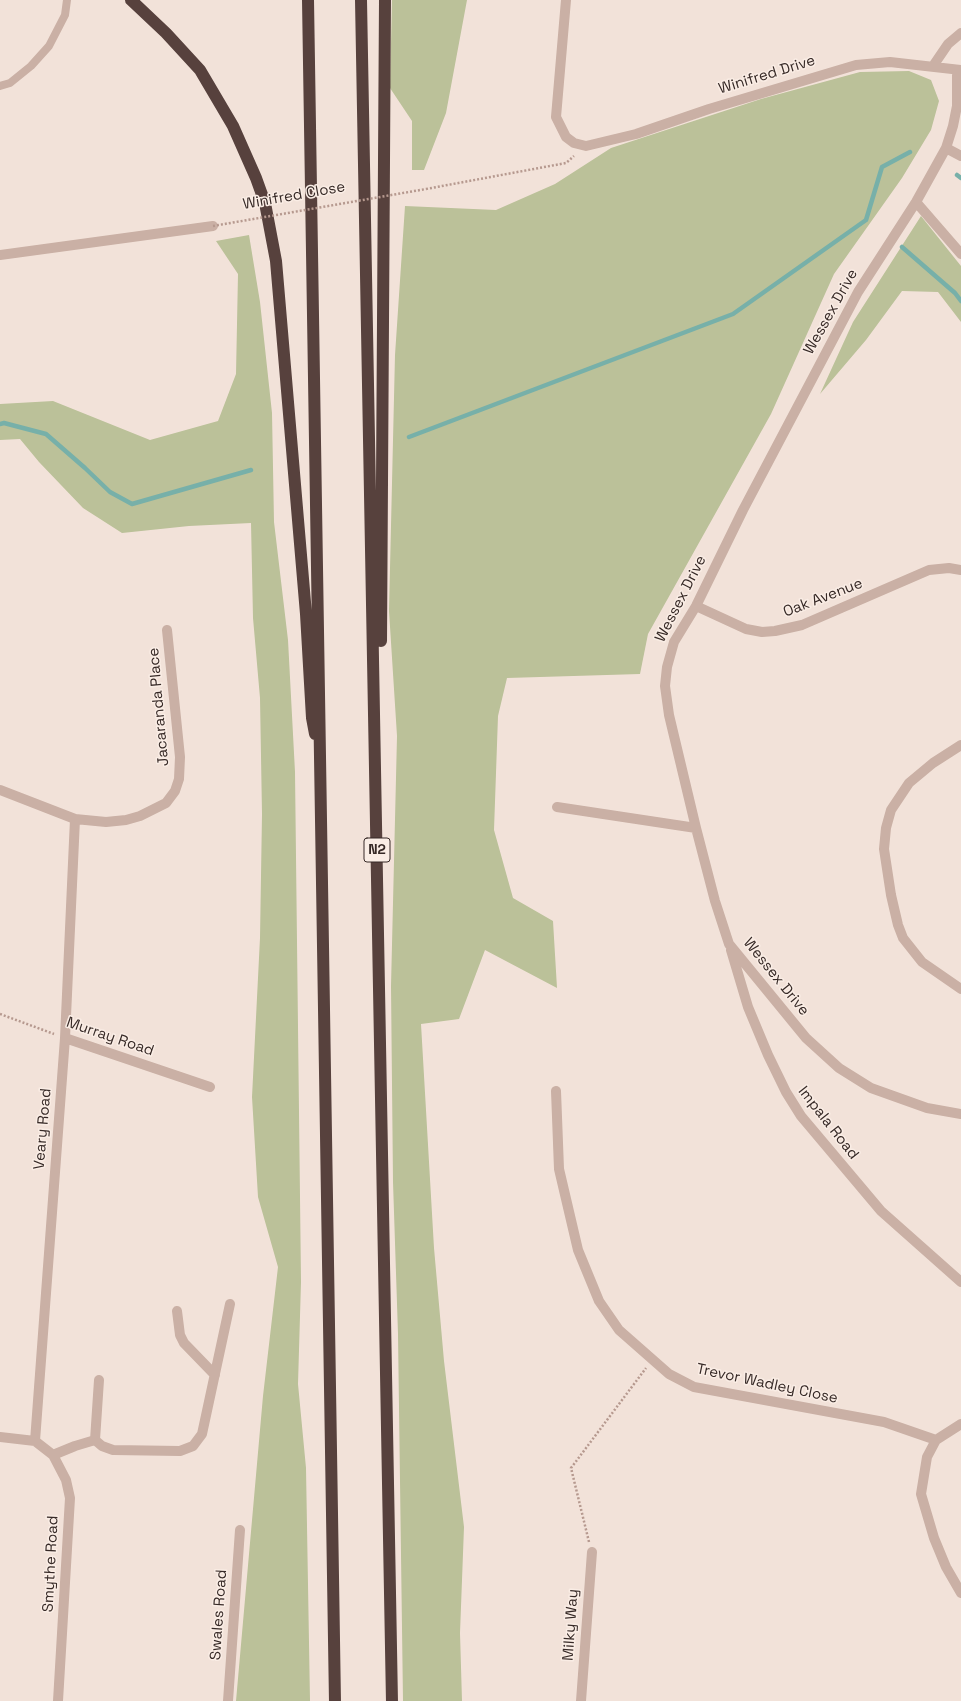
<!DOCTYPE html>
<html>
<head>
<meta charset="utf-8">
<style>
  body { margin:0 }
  canvas { display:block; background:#f2e2d9 }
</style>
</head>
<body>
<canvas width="961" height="1701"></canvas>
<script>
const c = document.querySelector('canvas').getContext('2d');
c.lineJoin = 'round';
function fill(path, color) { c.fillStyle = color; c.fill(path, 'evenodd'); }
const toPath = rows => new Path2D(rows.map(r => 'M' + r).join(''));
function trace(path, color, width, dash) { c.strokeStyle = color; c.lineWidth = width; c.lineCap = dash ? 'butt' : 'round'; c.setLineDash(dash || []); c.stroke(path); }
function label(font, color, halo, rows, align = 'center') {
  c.font = font + ' "Space Grotesk",sans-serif'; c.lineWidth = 3; c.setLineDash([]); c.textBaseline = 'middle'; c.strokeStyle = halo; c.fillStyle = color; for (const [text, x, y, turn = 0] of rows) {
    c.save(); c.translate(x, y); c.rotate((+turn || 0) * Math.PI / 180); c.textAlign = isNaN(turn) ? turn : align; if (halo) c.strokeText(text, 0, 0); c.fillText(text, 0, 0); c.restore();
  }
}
const green = toPath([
  [392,0,467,0,446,113,424,170,412,170,412,121,390,88],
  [909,71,931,80,939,101,931,130,902,178,834,274,771,414,648,634,640,674,507,678,498,716,494,830,513,898,553,921,557,988,485,950,459,1019,421,1024,434,1248,444,1361,464,1527,460,1633,462,1701,403,1701,398,1334,393,1182,391,986,397,736,389,611,395,355,405,206,496,210,555,184,611,148,761,99,860,72],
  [921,216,961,266,961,322,938,292,902,291,866,340,820,394,853,322],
  [249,235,260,302,272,413,274,522,288,640,295,772,301,1282,298,1384,306,1468,310,1701,236,1701,263,1396,278,1267,258,1197,252,1097,260,938,262,814,260,698,253,618,251,523,189,526,122,533,83,508,39,462,20,439,0,440,0,404,53,401,150,440,218,421,236,374,238,274,216,241]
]);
const stream = toPath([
  [957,175,961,178],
  [902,247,955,293,961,301],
  [0,424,4,423,46,434,85,468,110,492,132,504,251,470],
  [409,437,733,314,866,220,882,167,910,152]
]);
const path = toPath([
  [426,189,566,163,574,156],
  [0,1014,54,1034],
  [589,1542,571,1468,646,1368]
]);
const service = toPath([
  [0,86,10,83,31,66,49,46,65,15,67,0]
]);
const minor = toPath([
  [566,0,556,117,566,137,574,143,586,146,636,134,709,109,856,65,890,62,961,70],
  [933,66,948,44,961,33],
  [957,70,957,106,953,126,946,148,916,202,858,292,743,510,696,606,674,642,667,667,665,686,669,715,696,828,715,901,729,944,806,1038,839,1068,871,1088,927,1108,961,1114],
  [946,148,961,156],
  [916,202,961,254],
  [0,255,213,226],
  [696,606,746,629,762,632,775,631,802,625,929,570,949,568,961,570],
  [961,745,933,763,909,783,891,810,886,828,884,849,891,895,898,925,903,938,922,962,961,989],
  [0,790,75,819,106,822,126,820,140,816,166,803,175,791,179,779,180,757,167,630],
  [557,807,696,828],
  [731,950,748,1007,768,1055,786,1092,801,1116,881,1211,961,1282],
  [65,1038,210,1087],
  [556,1091,559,1169,578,1250,599,1301,619,1330,669,1374,694,1387,884,1422,936,1440],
  [177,1311,180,1335,184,1343,215,1375],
  [961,1424,936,1440,927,1457,921,1494,934,1538,946,1567,961,1593],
  [0,1437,35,1441,53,1455,66,1480,70,1498,58,1701],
  [95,1440,102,1446,113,1450,180,1451,193,1446,202,1434,230,1304],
  [95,1440,99,1380],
  [35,1441,65,1038,75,819],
  [53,1455,75,1446,95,1440],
  [228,1701,240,1530],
  [581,1701,592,1552]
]);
const motorway = toPath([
  [131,0,166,33,200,70,233,126,256,178,265,203,276,261,306,614,312,718,315,734],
  [308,0,335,1701],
  [361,0,392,1701],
  [381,641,385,0]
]);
const pathBridge = toPath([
  [213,226,426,189]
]);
const shields = [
  [377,850,26]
];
const shieldNames = [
  ["N2",377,850]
];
const streetNames = [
  ["Winifred Drive",767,75,-17],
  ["Winifred Close",294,196,-10],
  ["Wessex Drive",831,312,-61],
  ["Oak Avenue",823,598,-21],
  ["Wessex Drive",681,599,-63],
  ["Jacaranda Place",159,707,-95],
  ["Wessex Drive",776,977,51],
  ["Murray Road",110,1037,19],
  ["Impala Road",828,1123,52],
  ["Veary Road",43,1129,-85],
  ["Trevor Wadley Close",767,1384,12],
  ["Smythe Road",51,1564,-87],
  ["Swales Road",219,1615,-86],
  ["Milky Way",571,1625,-86]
];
fill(green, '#bbc199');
trace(stream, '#77b0a9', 4.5);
trace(path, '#b6998f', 2.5, [2, 2]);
trace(service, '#cab0a5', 8);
trace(minor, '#cab0a5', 10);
trace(motorway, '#57413d', 12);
trace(pathBridge, '#b6998f', 2.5, [2, 2]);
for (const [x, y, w] of shields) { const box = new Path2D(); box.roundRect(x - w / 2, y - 12, w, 24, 3); c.fillStyle = '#faede5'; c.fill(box); trace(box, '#362926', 1); }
label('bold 14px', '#362926', null, shieldNames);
label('15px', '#362926', '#faede5', streetNames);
</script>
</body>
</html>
